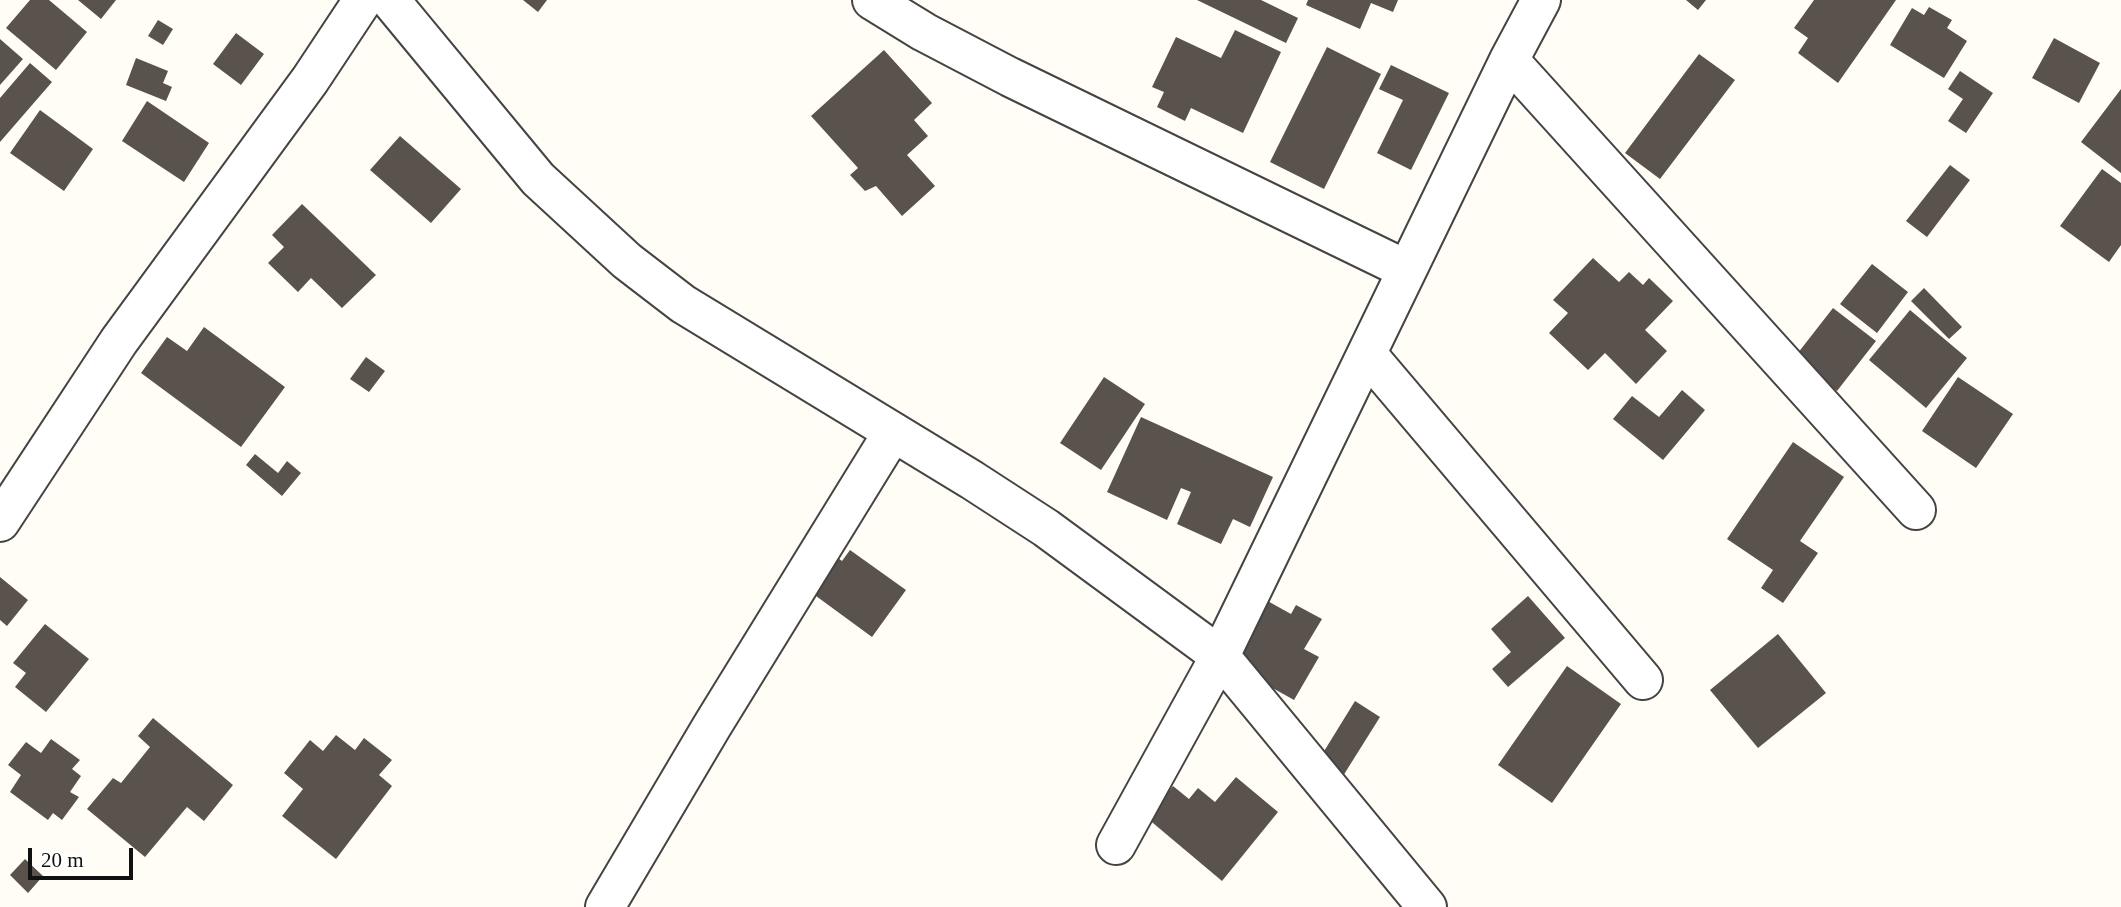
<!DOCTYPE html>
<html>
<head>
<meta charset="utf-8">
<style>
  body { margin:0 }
  #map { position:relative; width:2121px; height:907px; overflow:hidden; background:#fffdf5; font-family:"Times New Roman",serif }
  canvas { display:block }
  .scale { position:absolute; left:28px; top:848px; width:105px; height:32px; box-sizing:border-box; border:4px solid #111; border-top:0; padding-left:9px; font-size:21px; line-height:24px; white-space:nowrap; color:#111; -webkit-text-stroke:5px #fff; paint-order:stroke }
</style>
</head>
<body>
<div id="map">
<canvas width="2121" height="907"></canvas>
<div class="scale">20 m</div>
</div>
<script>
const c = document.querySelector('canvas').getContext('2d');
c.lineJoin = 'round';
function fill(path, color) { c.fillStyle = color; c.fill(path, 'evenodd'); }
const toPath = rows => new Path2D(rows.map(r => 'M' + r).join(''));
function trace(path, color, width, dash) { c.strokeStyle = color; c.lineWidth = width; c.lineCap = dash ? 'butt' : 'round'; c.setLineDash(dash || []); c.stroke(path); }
const building = toPath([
  [30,0,49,0,87,32,56,70,6,28],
  [78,0,116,0,101,19],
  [523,0,547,0,538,12],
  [1197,0,1261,0,1298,18,1286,43],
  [1308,0,1398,0,1393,12,1371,3,1360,29,1306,5],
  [1686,0,1706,0,1698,10],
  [1814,0,1896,0,1838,83,1798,53,1808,38,1794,28],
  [1929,7,1952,20,1947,28,1967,41,1944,78,1890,45,1912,8,1924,15],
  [158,20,173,29,163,45,148,36],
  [1235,30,1281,52,1243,133,1191,108,1185,121,1157,107,1164,92,1152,87,1176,37,1221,58],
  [236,33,264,54,241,85,213,64],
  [2054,38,2100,63,2079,103,2032,78],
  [0,39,23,59,0,85],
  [1327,47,1381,74,1324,189,1270,162],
  [884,50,932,103,914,120,928,136,907,155,935,186,902,216,876,186,865,191,850,175,858,168,811,116],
  [1699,54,1735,80,1660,179,1625,153],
  [136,58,168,71,163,83,172,87,166,101,126,85],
  [30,63,52,82,0,142,0,98],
  [1391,65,1449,93,1411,170,1377,153,1403,100,1379,89],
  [1960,71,1993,93,1966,133,1948,121,1963,99,1948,89],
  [2121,89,2121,173,2081,142],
  [147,101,209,143,184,182,122,141],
  [40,110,93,149,64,191,10,153],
  [400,136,461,189,431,223,370,170],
  [1950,165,1970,180,1927,237,1906,221],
  [2102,169,2121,183,2121,245,2109,262,2060,226],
  [302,204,376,275,342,308,311,278,298,292,268,263,284,247,272,235],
  [1593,258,1619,282,1629,272,1643,285,1649,278,1673,301,1645,330,1667,351,1636,384,1605,353,1588,370,1549,333,1568,313,1553,300],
  [1872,264,1908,292,1877,333,1840,304],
  [1924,288,1962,327,1949,339,1911,301],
  [1833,308,1876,341,1837,391,1794,358],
  [1910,310,1967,358,1926,408,1869,360],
  [204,327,285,387,241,447,141,373,167,337,187,351],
  [366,357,385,371,369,392,350,379],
  [1104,377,1145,404,1101,470,1060,443],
  [1958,377,2013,414,1976,468,1922,431],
  [1682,390,1705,410,1663,460,1613,419,1632,396,1659,417],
  [1141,417,1273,477,1250,527,1233,519,1221,544,1177,524,1191,492,1181,488,1167,520,1107,492],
  [1793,442,1844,477,1800,541,1818,553,1783,603,1761,588,1773,570,1727,539],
  [255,454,278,473,287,461,301,473,282,496,246,465],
  [827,550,842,561,850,550,906,590,872,637,801,585],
  [0,577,28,600,7,626,0,620],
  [1528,596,1565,638,1508,687,1492,669,1511,652,1491,629],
  [1264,599,1291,614,1296,605,1322,619,1304,649,1319,657,1294,700,1228,663],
  [45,624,89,659,46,712,15,687,26,673,13,663],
  [1778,634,1826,693,1758,748,1710,690],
  [1567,666,1621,704,1552,803,1498,765],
  [1355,701,1380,717,1343,776,1318,761],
  [153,718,233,785,204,821,187,807,145,857,87,809,113,778,121,783,150,747,138,736],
  [336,735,355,750,364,738,392,760,379,775,392,786,336,859,282,816,303,789,284,773,310,740,323,751],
  [51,739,80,760,72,769,81,776,70,792,79,797,62,820,53,813,48,820,10,792,21,775,8,765,26,742,41,753],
  [1236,777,1278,812,1222,881,1147,818,1173,786,1189,799,1198,788,1215,802],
  [25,859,43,876,28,893,10,875]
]);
const minor = toPath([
  [390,0,538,179,627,261,683,304,972,480,1046,528,1220,656,1427,907],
  [872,0,924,32,1010,77,1407,270],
  [1509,60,1916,510],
  [1367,354,1643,680],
  [0,522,119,341,310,80,363,0],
  [1116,845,1220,656,1509,60,1541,0],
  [605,907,712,726,893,432]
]);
fill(building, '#5a524d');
trace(minor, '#444', 42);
trace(minor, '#fff', 38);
</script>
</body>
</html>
